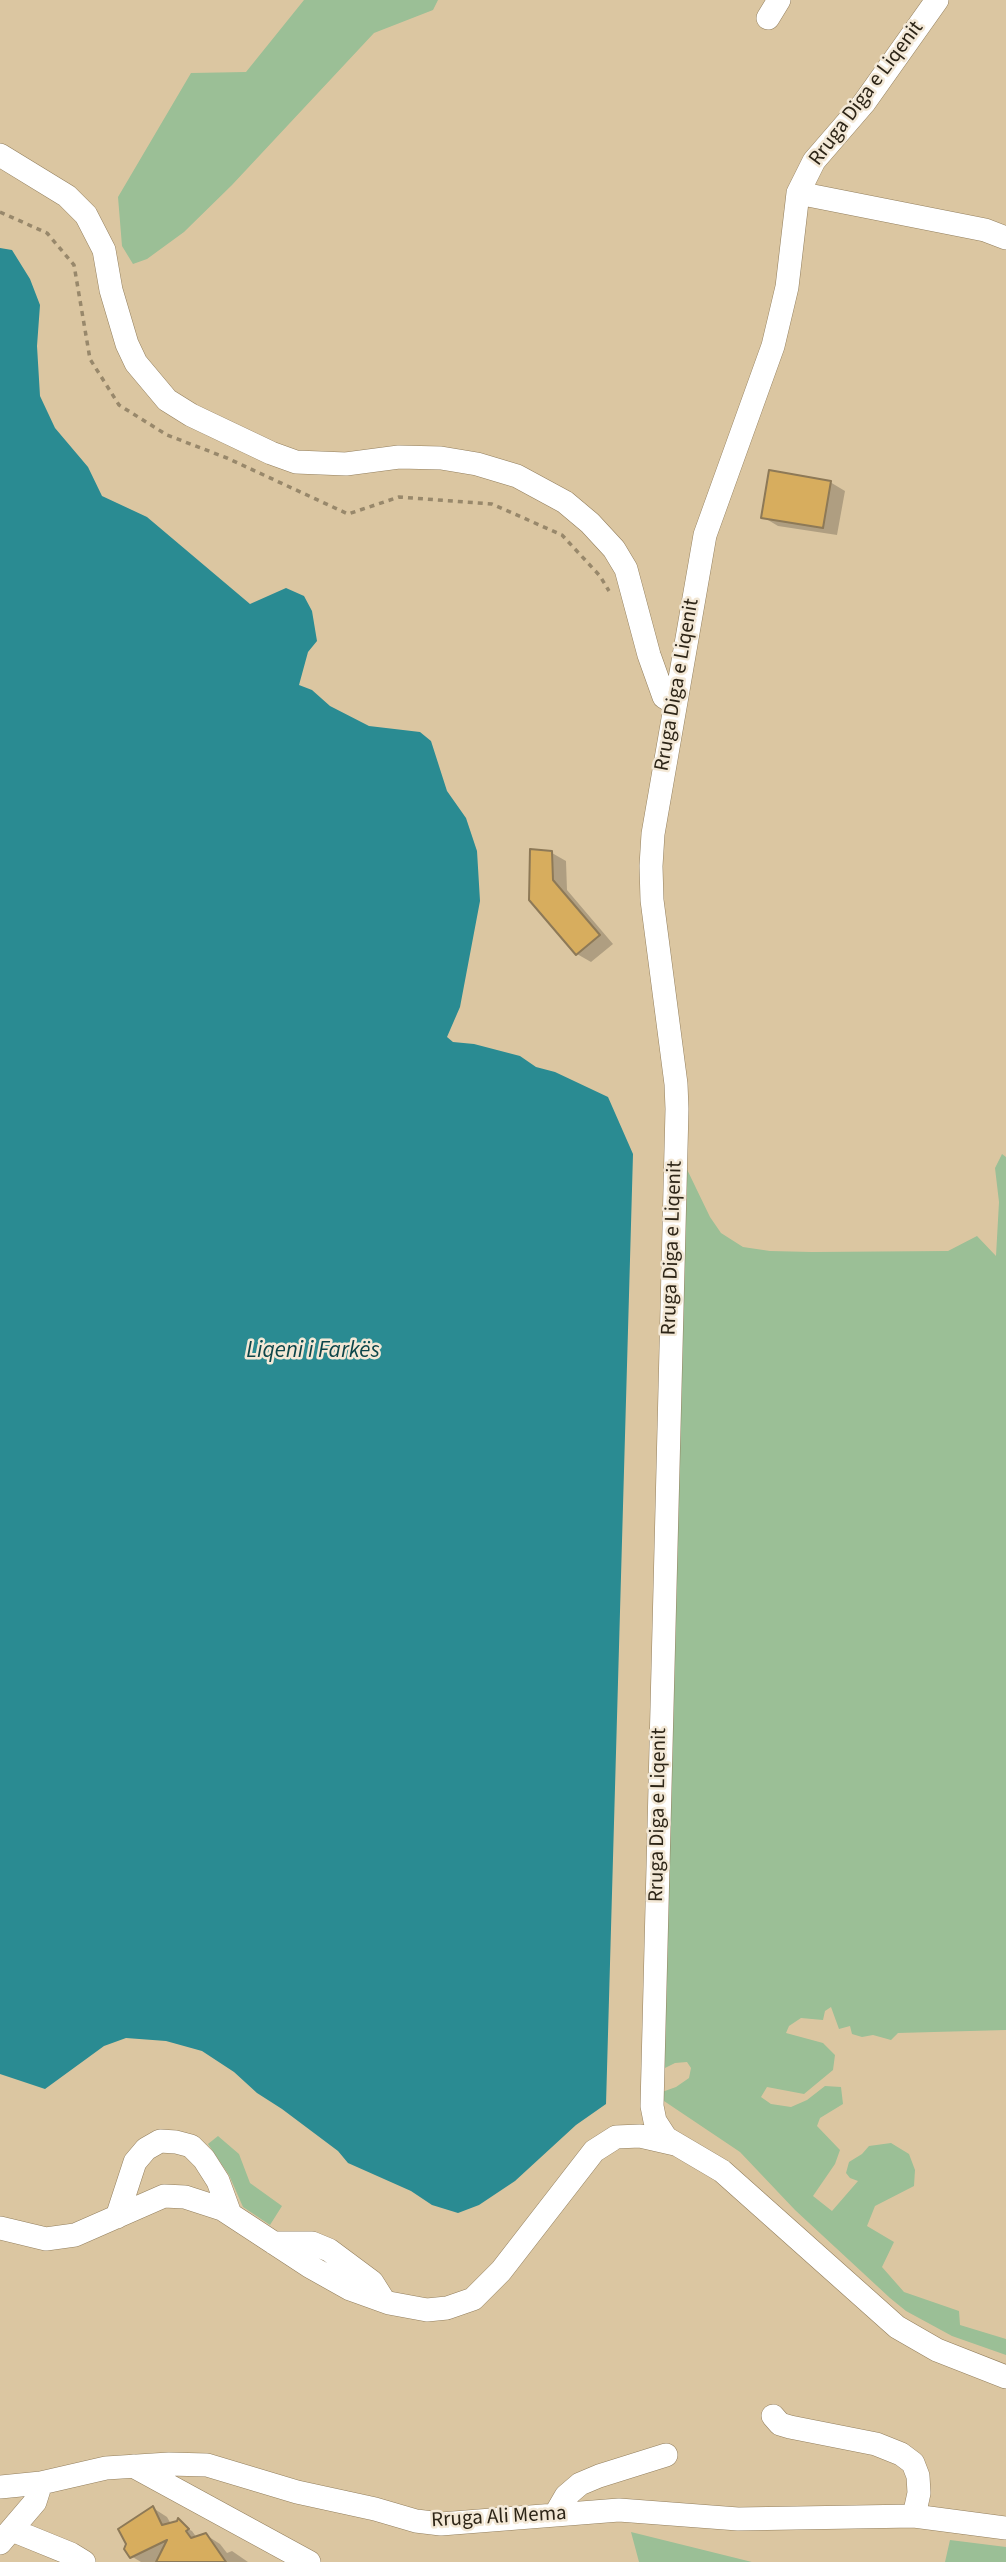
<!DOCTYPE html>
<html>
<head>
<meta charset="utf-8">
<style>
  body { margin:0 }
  canvas { display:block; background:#dbc6a1 }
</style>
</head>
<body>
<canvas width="1006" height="2562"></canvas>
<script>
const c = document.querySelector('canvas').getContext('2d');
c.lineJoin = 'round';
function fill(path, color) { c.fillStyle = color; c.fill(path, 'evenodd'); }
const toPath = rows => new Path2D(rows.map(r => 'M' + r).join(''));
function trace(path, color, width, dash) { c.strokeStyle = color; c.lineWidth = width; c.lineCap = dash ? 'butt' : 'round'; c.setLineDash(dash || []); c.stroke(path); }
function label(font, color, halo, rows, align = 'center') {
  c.font = font + ' "Source Sans 3",sans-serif'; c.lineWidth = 5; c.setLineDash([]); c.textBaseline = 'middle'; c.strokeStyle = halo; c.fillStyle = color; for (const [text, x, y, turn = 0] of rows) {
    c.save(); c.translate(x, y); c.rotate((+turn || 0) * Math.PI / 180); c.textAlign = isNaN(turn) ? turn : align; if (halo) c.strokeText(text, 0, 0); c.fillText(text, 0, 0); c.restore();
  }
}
const green = toPath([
  [304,0,438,0,433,10,374,33,232,185,184,232,147,259,133,264,122,246,118,197,191,73,246,72],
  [1002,1154,1006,1157,1006,2030,898,2033,891,2040,873,2035,862,2037,852,2034,850,2026,839,2029,831,2007,825,2011,823,2020,801,2018,789,2026,786,2033,823,2043,835,2055,833,2070,804,2094,767,2087,761,2097,771,2104,791,2107,807,2100,825,2086,841,2087,843,2104,820,2118,817,2126,840,2150,835,2164,813,2196,832,2211,858,2181,850,2178,846,2173,849,2162,862,2154,869,2146,891,2143,909,2154,915,2170,914,2186,875,2206,867,2226,894,2242,882,2267,904,2292,959,2311,960,2325,1006,2339,1006,2355,952,2336,906,2311,890,2298,795,2210,740,2152,664,2101,662,2092,676,2087,689,2078,691,2068,687,2062,675,2063,665,2068,659,2066,681,1157,710,1217,721,1233,743,1247,770,1251,812,1252,948,1251,977,1236,996,1256,999,1202,995,1168],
  [218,2136,239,2154,250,2183,282,2206,270,2225,243,2207,229,2175,208,2144],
  [631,2532,752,2562,639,2562],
  [950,2540,1006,2547,1006,2562,945,2562]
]);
const water = toPath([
  [0,248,12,250,30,279,40,305,37,346,40,396,55,428,88,467,102,496,147,517,250,604,286,588,304,596,312,611,317,641,308,652,299,685,312,690,330,706,369,726,420,732,431,741,447,791,466,818,477,851,480,901,460,1007,447,1037,453,1042,474,1044,520,1056,536,1067,555,1072,608,1097,633,1154,606,2104,576,2125,515,2181,479,2205,458,2213,432,2205,411,2191,348,2163,338,2151,282,2109,257,2093,234,2072,202,2051,166,2041,126,2038,104,2046,45,2089,0,2074]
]);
const shadow = toPath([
  [830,482,845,491,837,535,778,526,763,517],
  [552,853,566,861,567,890,613,944,591,962,577,954,531,900],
  [153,2508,167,2517,171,2524,177,2523,192,2531,197,2538,206,2535,220,2544,227,2553,232,2551,248,2562,141,2562,131,2556]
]);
const building = toPath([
  [769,470,831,481,823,528,761,518,769,470],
  [530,849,552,851,553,880,600,935,576,955,529,900,530,849],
  [153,2506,162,2525,177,2521,178,2518,189,2529,186,2531,191,2538,206,2533,226,2562,156,2562,167,2540,130,2558,124,2549,126,2544,118,2529,153,2506]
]);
const path = toPath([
  [0,212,47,233,74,265,90,359,119,405,167,435,227,458,348,514,399,497,492,504,562,535,600,576,609,591]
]);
const minor = toPath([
  [937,0,864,103,814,161,798,193,787,287,773,346,705,535,653,834,651,866,652,900,676,1084,677,1109,652,2106,655,2121,666,2138,722,2171,897,2327,937,2350,1006,2377],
  [768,18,779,0],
  [0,155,67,196,86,215,104,250,111,290,127,344,136,363,167,400,191,415,271,453,296,462,346,464,399,457,441,458,477,464,517,476,565,502,590,523,614,549,626,569,649,655,664,697,674,703],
  [798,193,985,230,1006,238],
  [117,2217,135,2162,146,2149,160,2141,176,2142,191,2146,204,2159,218,2181,230,2214],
  [0,2228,46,2239,75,2235,164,2196,185,2197,222,2209,309,2266,350,2289,389,2303,427,2310,447,2308,473,2299,501,2271,594,2151,616,2137,640,2136,675,2144],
  [274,2243,312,2243,329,2250,372,2282,384,2301],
  [773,2416,780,2424,790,2427,876,2444,901,2454,913,2463,918,2476,919,2493,914,2516],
  [133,2466,309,2562],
  [0,2487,41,2483,106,2468,169,2464,207,2465,297,2492,375,2509,416,2521,441,2524,619,2510,738,2519,914,2516,1006,2528],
  [555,2515,566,2496,580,2484,599,2476,666,2455],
  [12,2530,71,2554,84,2562],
  [0,2543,35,2502,41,2483]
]);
const streetNames = [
  ["Rruga Diga e Liqenit",867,94,-53],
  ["Rruga Diga e Liqenit",678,685,-80],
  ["Rruga Diga e Liqenit",673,1248,-88],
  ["Rruga Diga e Liqenit",659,1815,-89],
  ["Rruga Ali Mema",499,2518,-3]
];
const waterNames = [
  ["Liqeni i Farkës",313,1352]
];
fill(green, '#9bbf96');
fill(water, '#2a8b92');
fill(shadow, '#0003');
fill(building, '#d7ad5e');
trace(building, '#8d7957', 2);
trace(minor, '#937f5d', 24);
trace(path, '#98886b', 3.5, [5, 5]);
trace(minor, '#fff', 23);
label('21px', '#2d2517', '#f3e8d6', streetNames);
label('italic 23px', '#0c4549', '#f3e8d6', waterNames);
</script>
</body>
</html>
